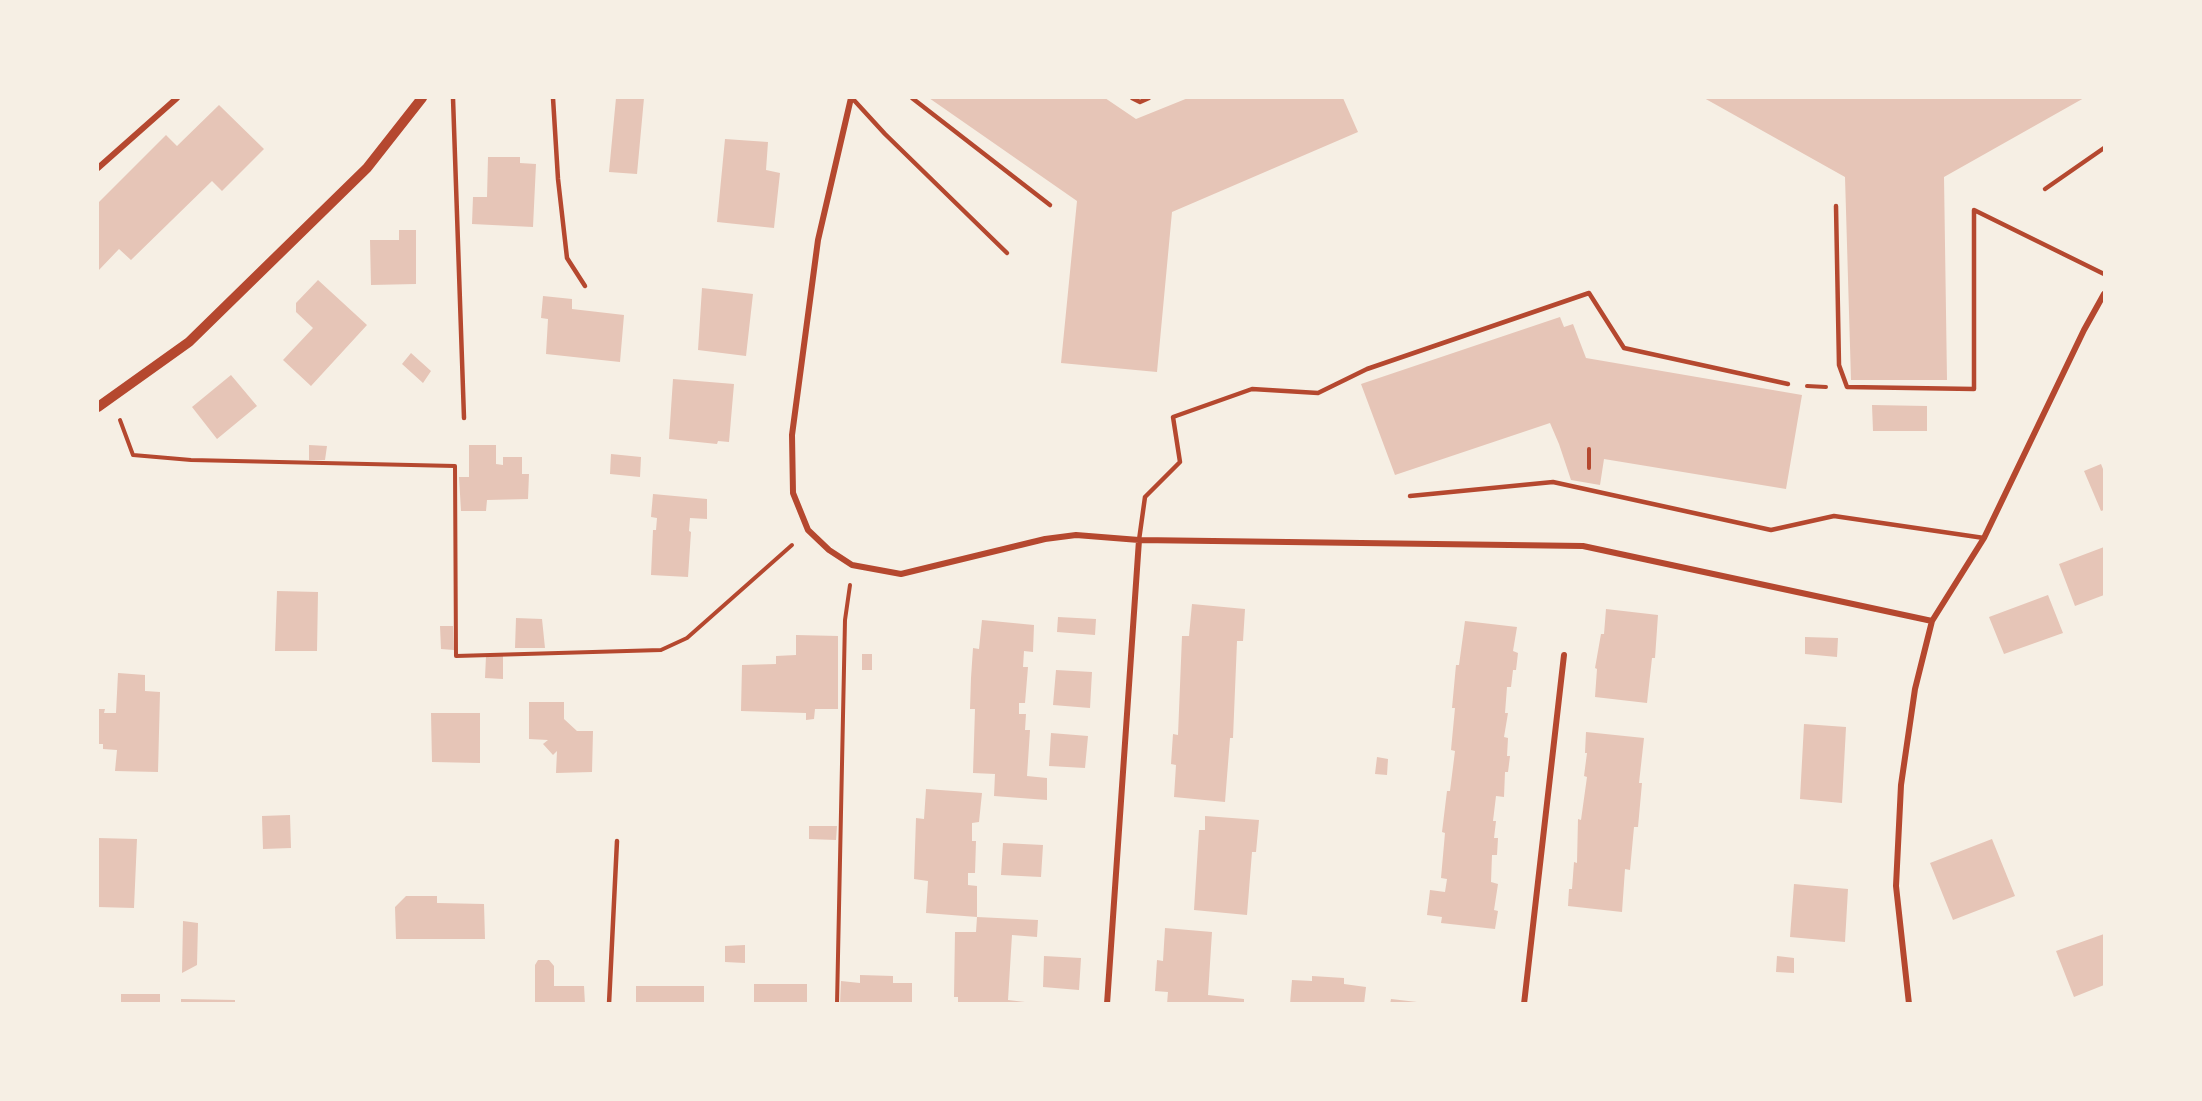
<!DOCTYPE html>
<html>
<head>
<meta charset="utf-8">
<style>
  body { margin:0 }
  #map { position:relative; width:2202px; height:1101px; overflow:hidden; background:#f6efe4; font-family:"Work Sans",sans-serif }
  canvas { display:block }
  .frame { position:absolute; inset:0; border:99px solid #f6efe4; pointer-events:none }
</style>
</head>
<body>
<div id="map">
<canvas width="2202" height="1101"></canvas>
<div class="frame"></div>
</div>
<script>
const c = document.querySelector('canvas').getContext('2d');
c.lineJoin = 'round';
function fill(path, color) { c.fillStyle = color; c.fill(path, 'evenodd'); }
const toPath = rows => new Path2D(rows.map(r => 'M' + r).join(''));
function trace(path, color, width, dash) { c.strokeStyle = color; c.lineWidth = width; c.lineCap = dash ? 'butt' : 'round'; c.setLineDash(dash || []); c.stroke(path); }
const building = toPath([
  [616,98,644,98,637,174,609,172],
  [929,98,1105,98,1136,119,1188,98,1343,98,1358,132,1172,212,1157,372,1061,363,1077,201],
  [1704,98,2084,98,1944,177,1947,380,1851,380,1845,177],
  [219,105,264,149,222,191,212,181,131,260,119,249,98,271,98,203,166,135,177,146],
  [725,139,768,142,766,170,780,173,774,228,717,222],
  [488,157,520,157,520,163,536,164,533,227,472,224,473,197,487,197],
  [399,230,416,230,416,284,371,285,370,240,399,240],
  [318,280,367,325,311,386,283,360,313,328,296,312,296,303],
  [702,288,753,294,746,356,698,350],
  [543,296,572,299,572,309,624,315,620,362,546,354,548,319,541,318],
  [1560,317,1564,327,1573,324,1586,358,1802,395,1786,489,1604,459,1600,485,1571,480,1559,444,1550,423,1395,475,1361,384],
  [411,353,431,371,423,383,402,364],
  [231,375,257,406,217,439,192,407],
  [673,379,734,384,729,442,718,441,717,444,669,439],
  [1872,405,1927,406,1927,431,1873,431],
  [309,445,327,446,325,460,309,460],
  [469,445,496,445,496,464,503,465,503,457,522,457,522,474,529,474,528,499,487,500,486,511,461,511,459,477,469,477],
  [611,454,641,457,640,477,610,474],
  [2101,464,2103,469,2104,469,2104,510,2101,511,2084,471],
  [653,494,707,499,707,519,690,518,689,531,691,532,688,577,651,575,653,530,656,530,657,518,651,517],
  [2104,547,2104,595,2075,606,2059,564],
  [277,591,318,592,317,651,275,651],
  [2048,595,2063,633,2004,654,1989,617],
  [1192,604,1245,609,1243,641,1237,641,1233,738,1230,738,1225,802,1174,797,1176,765,1171,764,1173,734,1178,735,1182,636,1189,636],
  [1606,609,1658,615,1655,658,1652,658,1647,703,1595,697,1597,669,1595,668,1601,634,1604,634],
  [1058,617,1096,619,1095,635,1057,632],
  [516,618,542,619,545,648,515,648],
  [982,620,1034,625,1033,652,1024,651,1023,667,1028,667,1025,703,1019,703,1019,714,1026,714,1025,730,1030,730,1027,776,1047,778,1047,800,994,796,995,774,973,773,975,709,970,709,971,678,973,648,979,649],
  [1465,621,1517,627,1513,651,1518,653,1516,670,1513,670,1511,687,1507,687,1505,713,1508,713,1504,737,1508,738,1507,756,1510,756,1508,772,1505,772,1504,797,1496,796,1493,821,1496,821,1494,838,1498,838,1497,855,1492,855,1491,882,1498,884,1494,910,1498,911,1495,929,1441,923,1442,917,1427,915,1430,890,1445,892,1447,879,1441,878,1445,833,1442,832,1447,791,1450,791,1455,751,1451,750,1455,708,1452,708,1456,665,1459,665],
  [440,626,453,626,454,650,441,649],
  [796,635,838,636,838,709,815,709,814,719,806,720,806,713,741,711,742,665,776,664,776,656,796,655],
  [1805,637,1838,638,1837,657,1805,654],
  [862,654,872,654,872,670,862,670],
  [503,655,503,679,485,678,486,656],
  [1056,670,1092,672,1090,708,1053,705],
  [118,673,145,675,145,691,160,692,158,772,115,771,117,750,103,749,103,744,98,744,98,709,105,709,104,713,116,713],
  [529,702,564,702,564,719,577,731,593,731,592,772,556,773,557,751,553,755,543,744,548,740,529,739],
  [431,713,480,713,480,763,432,762],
  [1804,724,1846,727,1842,803,1800,799],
  [1586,732,1644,738,1639,783,1642,783,1638,827,1634,827,1630,870,1625,869,1622,912,1568,906,1569,889,1572,889,1574,862,1577,863,1578,819,1581,820,1587,777,1584,776,1587,753,1585,753],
  [1051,733,1088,736,1085,768,1049,766],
  [1377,757,1388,759,1387,775,1375,774],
  [926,789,982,793,979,822,972,823,972,841,976,841,975,873,968,873,968,885,977,886,977,917,926,913,928,881,914,879,916,818,924,819],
  [290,815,291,848,263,849,262,816],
  [1205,816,1259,820,1256,852,1252,852,1247,915,1194,910,1199,830,1205,830],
  [809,826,837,826,836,840,809,839],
  [98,838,137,839,134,908,98,907],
  [1992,839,2015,896,1953,920,1930,863],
  [1003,843,1043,845,1041,877,1001,875],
  [1794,884,1848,889,1845,942,1790,937],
  [406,896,437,896,437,903,484,904,485,939,396,939,395,907],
  [977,917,1038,920,1037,937,1012,935,1008,1000,1025,1002,1025,1004,958,1004,958,997,954,997,955,932,976,932],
  [183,921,198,923,197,965,182,973],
  [1165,928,1212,932,1208,995,1244,999,1244,1004,1167,1004,1168,992,1155,991,1157,960,1163,961],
  [2104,934,2104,985,2074,997,2056,951],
  [745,945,745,963,725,962,725,946],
  [1044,956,1081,958,1079,990,1043,987],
  [1777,956,1794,958,1794,973,1776,972],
  [538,960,549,960,554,966,554,986,584,986,585,1004,535,1004,535,965],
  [860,975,893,976,893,983,912,983,912,1004,840,1004,841,981,860,983],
  [1312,976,1344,978,1344,984,1366,987,1364,1004,1290,1004,1292,980,1312,981],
  [754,984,807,984,807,1004,754,1004],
  [636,986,704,986,704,1004,636,1004],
  [121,994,160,994,160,1004,121,1004],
  [181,999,235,1000,235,1004,181,1004],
  [1391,999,1417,1002,1417,1004,1390,1004]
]);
const path = toPath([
  [1807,386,1826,387],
  [120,420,133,455,191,460,455,466,456,656,661,650,687,638,792,545],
  [1589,468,1589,449],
  [837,1004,845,620,850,585]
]);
const service = toPath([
  [453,98,464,418],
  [553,98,558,179,567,258,585,286],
  [852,98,885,134,1007,253],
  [912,98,1050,205],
  [1132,98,1140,102,1149,98],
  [2045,189,2104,148],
  [1836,206,1839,365,1847,387,1974,389,1974,210,2104,274],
  [1410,496,1553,482,1771,530,1834,516,1984,538],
  [1139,540,1145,497,1180,462,1173,417,1252,389,1318,393,1367,369,1589,293,1624,348,1788,384],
  [609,1004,617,841]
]);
const minor = toPath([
  [851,98,818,240,792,435,793,493,808,530,829,550,852,565,901,574,1045,539,1076,535,1139,540,1583,546,1932,621],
  [98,168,177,98],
  [1107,1004,1139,540],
  [1524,1004,1564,655],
  [1909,1004,1896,886,1901,785,1915,689,1932,621,1984,538,2084,330,2104,294]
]);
const tertiary = toPath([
  [98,407,189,342,367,168,422,98]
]);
fill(building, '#e6c5b7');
trace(path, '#b5482f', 4);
trace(service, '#b5482f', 4.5);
trace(minor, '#b5482f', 6);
trace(tertiary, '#b5482f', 10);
</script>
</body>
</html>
